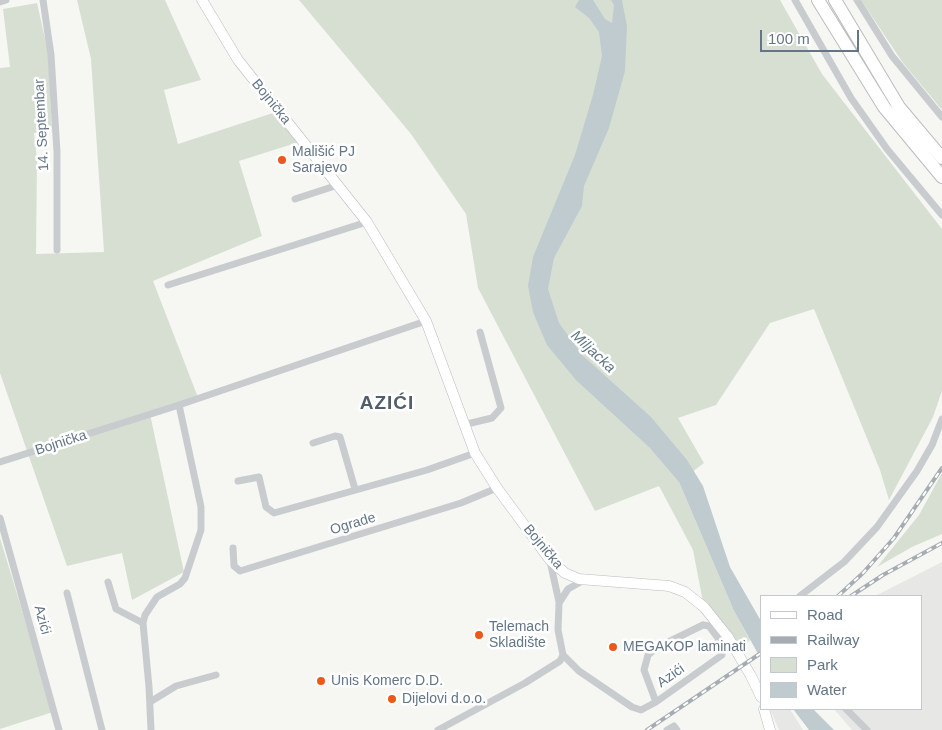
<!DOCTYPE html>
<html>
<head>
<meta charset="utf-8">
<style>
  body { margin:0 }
  #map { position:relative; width:942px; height:730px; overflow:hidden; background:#f6f7f3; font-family:Helvetica,sans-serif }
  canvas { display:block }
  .legend { position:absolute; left:760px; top:595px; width:162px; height:115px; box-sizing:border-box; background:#fff; border:1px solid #c1c8cf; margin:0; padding:6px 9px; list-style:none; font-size:15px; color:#637586 }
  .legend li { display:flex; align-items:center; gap:10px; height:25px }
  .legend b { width:25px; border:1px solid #c1c8cf }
  .scale { position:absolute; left:760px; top:30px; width:99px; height:22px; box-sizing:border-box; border:2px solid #637586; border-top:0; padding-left:6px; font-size:15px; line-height:18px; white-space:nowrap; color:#637586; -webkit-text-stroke:4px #fff; paint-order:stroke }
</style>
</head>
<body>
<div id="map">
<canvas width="942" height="730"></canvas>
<ul class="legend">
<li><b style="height:6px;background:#fff"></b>Road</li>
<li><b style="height:6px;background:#a6acb2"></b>Railway</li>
<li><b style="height:14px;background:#d7dfd3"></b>Park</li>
<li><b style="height:14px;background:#c0cbd0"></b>Water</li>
</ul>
<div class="scale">100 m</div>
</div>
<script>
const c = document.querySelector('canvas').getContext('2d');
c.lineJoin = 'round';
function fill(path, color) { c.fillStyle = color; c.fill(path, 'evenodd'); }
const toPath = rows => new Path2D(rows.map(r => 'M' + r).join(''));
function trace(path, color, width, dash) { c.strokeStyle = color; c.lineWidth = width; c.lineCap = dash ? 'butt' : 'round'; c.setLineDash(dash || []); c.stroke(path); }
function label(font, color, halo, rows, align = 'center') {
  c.font = font + ' Helvetica,sans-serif'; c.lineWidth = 5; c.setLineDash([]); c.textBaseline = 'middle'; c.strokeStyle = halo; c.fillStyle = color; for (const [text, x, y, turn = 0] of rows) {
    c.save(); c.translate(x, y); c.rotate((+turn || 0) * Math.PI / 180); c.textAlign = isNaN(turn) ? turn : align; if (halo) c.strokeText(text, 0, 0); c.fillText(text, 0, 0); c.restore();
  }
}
const built = toPath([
  [942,562,942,730,852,730,834,709,921,709,921,596,875,596],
  [770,709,790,709,803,730,779,730]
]);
const green = toPath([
  [77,0,165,0,201,80,164,90,178,144,273,113,299,142,239,161,262,236,153,281,199,400,150,414,184,572,132,600,122,553,67,566,0,373,0,68,10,67,3,9,37,3,48,52,52,131,34,133,37,160,36,254,104,252,91,59],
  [299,0,780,0,822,74,942,229,942,391,933,417,889,500,880,470,814,309,770,323,716,405,678,418,704,463,679,482,734,611,750,640,738,652,703,602,693,550,659,486,595,511,478,288,466,214,411,134],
  [861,0,942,0,942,110,903,63],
  [942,473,942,534,912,547,877,567,919,515],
  [0,538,53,712,0,729]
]);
const water = toPath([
  [579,0,593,0,605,19,612,23,614,5,611,0,622,0,627,26,625,71,609,128,584,186,582,206,554,258,548,289,559,323,582,355,651,417,687,460,703,486,730,567,761,621,761,659,734,611,679,482,650,448,576,380,547,345,533,312,528,286,533,257,575,155,593,95,602,56,599,32,589,18,575,7],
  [793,709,813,709,834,730,809,730]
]);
const street = toPath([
  [43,0,51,55,57,152,57,250],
  [795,0,851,98,887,149,942,215],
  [857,0,892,56,942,117],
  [0,2,6,0],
  [295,199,338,185],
  [168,285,367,222],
  [463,425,492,418,501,408,480,332],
  [313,443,335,436,340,437,355,489],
  [0,462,179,405,426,321],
  [238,481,259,477,266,507,274,513,427,470,475,453],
  [0,518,59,730],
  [233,548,234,566,240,571,461,503,497,488],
  [550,561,559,602],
  [108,582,116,609,143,623],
  [67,593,102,730],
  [800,596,844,562,877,527,917,471,932,445,942,419],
  [703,625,709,626,723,645,722,655,656,702,644,670,648,655,656,648,703,625],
  [563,655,579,671,632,707,641,710,656,702],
  [150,702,176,686,216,675],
  [846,709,867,730],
  [151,730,149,687,143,623,145,615,157,597,180,584,185,578,201,530,201,507,179,405],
  [438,730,525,683,560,661,563,655,558,630,559,603,568,589,584,580],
  [667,730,674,726,677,730]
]);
const secondary = toPath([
  [202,0,238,60,367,222,426,321,475,453,497,488,550,560,565,573,579,579,669,586,685,592,704,607,728,637,751,676,761,697],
  [764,709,770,730]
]);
const highway = toPath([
  [818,0,884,107,942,177],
  [835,0,899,107,942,158]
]);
const rail = toPath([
  [838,596,863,573,894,538,942,468],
  [851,596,883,575,942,543],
  [647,730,761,653]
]);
const markers = [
  [282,160,5,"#ee571b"],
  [479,635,5,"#ee571b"],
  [613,647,5,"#ee571b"],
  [321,681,5,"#ee571b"],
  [392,699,5,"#ee571b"]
];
const streetNames = [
  ["Bojnička",271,102,51],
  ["14. Septembar",42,125,-93],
  ["Bojnička",61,443,-18],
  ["Ograde",353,524,-17],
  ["Bojnička",543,547,50],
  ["Azići",42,620,75],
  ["Azići",671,676,-35]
];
const poiNames = [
  ["Mališić PJ",292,152],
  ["Sarajevo",292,168],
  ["Telemach",489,627],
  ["Skladište",489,643],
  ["MEGAKOP laminati",623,647],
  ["Unis Komerc D.D.",331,681],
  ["Dijelovi d.o.o.",402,699]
];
const waterNames = [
  ["Miljacka",593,352,43]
];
const districtNames = [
  ["AZIĆI",387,404]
];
fill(built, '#e7e8e6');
fill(green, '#d7dfd3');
fill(water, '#c0cbd0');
trace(secondary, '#b8bdc2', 11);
trace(highway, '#babdc0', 14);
trace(street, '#c9cccf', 7);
trace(secondary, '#fff', 10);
trace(highway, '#fff', 12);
trace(rail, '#a6acb2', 4);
trace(rail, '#fff', 2, [5.5]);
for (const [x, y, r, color] of markers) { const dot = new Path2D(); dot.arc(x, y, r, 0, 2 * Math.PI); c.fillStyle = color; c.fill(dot); trace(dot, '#fff', 2); }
label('14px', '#637586', '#fff', streetNames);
label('14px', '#637586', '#fff', poiNames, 'left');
label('italic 15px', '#5f7783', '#fff', waterNames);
c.letterSpacing = '1px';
label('bold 19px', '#525e6a', '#fff', districtNames);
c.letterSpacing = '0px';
</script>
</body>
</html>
